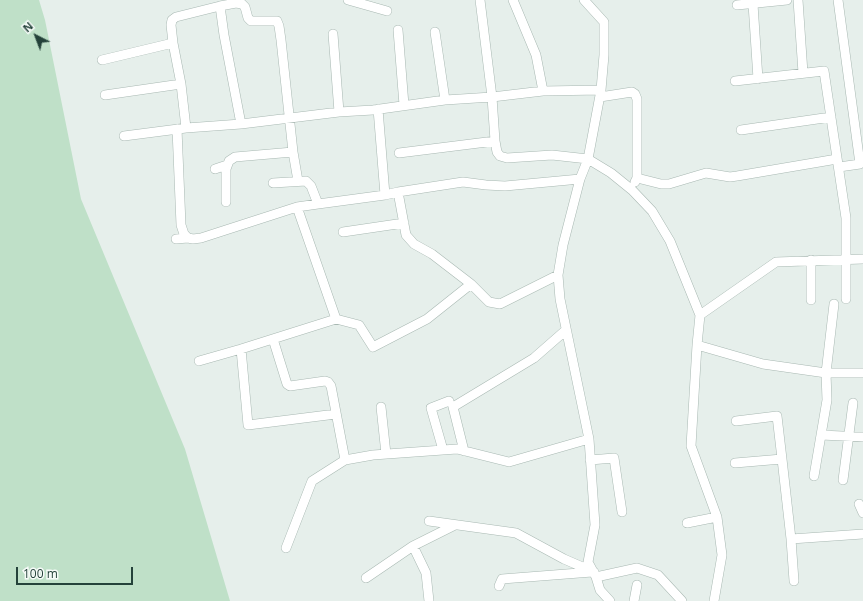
<!DOCTYPE html>
<html>
<head>
<meta charset="utf-8">
<style>
  body { margin:0 }
  #map { position:relative; width:863px; height:601px; overflow:hidden; background:#e6efeb; font-family:"Open Sans",sans-serif }
  canvas { display:block }
  .north { position:absolute; left:16px; top:16px; width:40px; height:40px; -webkit-text-stroke:3px #f7fbf9; paint-order:stroke; rotate:318deg; font-size:11px; font-weight:700; line-height:16px; text-align:center; color:#24423a }
  .north::after { content:''; display:block; margin:auto; width:14px; height:18px; background:#24423a; clip-path:polygon(50% 0,100% 100%,50% 72%,0 100%) }
  .scale { position:absolute; left:16px; top:567px; width:117px; height:18px; box-sizing:border-box; border:2px solid #24423a; border-top:0; padding-left:5px; font-size:12px; line-height:14px; white-space:nowrap; color:#24423a; -webkit-text-stroke:3px #f7fbf9; paint-order:stroke }
</style>
</head>
<body>
<div id="map">
<canvas width="863" height="601"></canvas>
<div class="north">N</div>
<div class="scale">100 m</div>
</div>
<script>
const c = document.querySelector('canvas').getContext('2d');
c.lineJoin = 'round';
function fill(path, color) { c.fillStyle = color; c.fill(path, 'evenodd'); }
const toPath = rows => new Path2D(rows.map(r => 'M' + r).join(''));
function trace(path, color, width, dash) { c.strokeStyle = color; c.lineWidth = width; c.lineCap = dash ? 'butt' : 'round'; c.setLineDash(dash || []); c.stroke(path); }
const green = toPath([
  [0,0,39,0,45,20,81,199,185,449,230,601,0,601]
]);
const street = toPath([
  [348,0,387,11],
  [480,0,492,97,495,141,497,152,500,156,507,158,552,155,588,159,611,173,632,190,652,211,670,241,700,315,776,262,863,259],
  [513,0,536,55,543,91],
  [584,0,604,22,604,55,601,90,588,159,580,179,563,245,558,275,560,299,589,439,595,525,588,562,596,577,600,590,610,601],
  [798,0,803,73],
  [838,0,860,164,839,167],
  [753,4,758,79],
  [737,5,787,0],
  [220,6,224,35,241,124,339,112,373,110,445,100,492,97,543,91,601,90],
  [398,30,404,105],
  [435,32,445,100],
  [333,34,339,112],
  [173,43,171,25,172,20,176,17,220,6,236,3,242,4,245,7,248,18,251,21,277,21,279,26,281,40,293,152,298,181],
  [102,60,173,43,181,84,186,128,124,136],
  [735,81,824,71,846,218,846,299],
  [105,95,181,84],
  [600,97,632,92,635,94,637,99,637,178,635,182],
  [378,109,385,195],
  [186,128,241,124],
  [177,129,181,225,184,234,188,238,193,239,201,238,297,207,318,204,385,195,398,192,463,182,486,185,505,186,580,179],
  [741,130,831,117],
  [399,153,495,141],
  [215,169,227,165],
  [637,178,661,184,669,184,706,173,730,177,737,176,837,159],
  [273,183,306,181,311,186,318,204],
  [398,192,406,235,414,244,432,254,471,284,489,302,500,304,558,275],
  [226,202,226,169,229,161,235,157,293,152],
  [297,207,336,319,359,325,373,347,427,319,471,284],
  [343,232,404,223],
  [176,239,188,238],
  [811,300,811,260],
  [700,315,697,345,691,446,717,517,722,555,714,601],
  [273,339,287,384,290,386,325,381,328,382,331,386,345,460],
  [697,345,763,364,826,373,863,373],
  [241,349,248,425,336,414],
  [199,361,241,349,336,319],
  [381,407,386,454],
  [821,435,863,437],
  [443,450,431,408,449,401],
  [464,451,453,407,534,358,566,330],
  [782,459,791,539,794,581],
  [590,460,614,458,622,512],
  [735,463,782,459,777,416,736,421],
  [814,476,827,400,826,373,834,304],
  [843,480,853,403],
  [859,504,863,513],
  [429,521,516,533,564,559,594,572],
  [687,523,717,517],
  [791,539,863,534],
  [413,546,426,573,429,601],
  [286,548,312,481,345,460,373,455,457,449,509,462,589,439],
  [596,577,637,568,658,575,682,601],
  [366,578,413,546,455,525],
  [499,586,502,579,592,572],
  [634,601,637,585]
]);
fill(green, '#bfe0c8');
trace(street, '#a8b8b2', 10);
trace(street, '#fff', 9);
</script>
</body>
</html>
